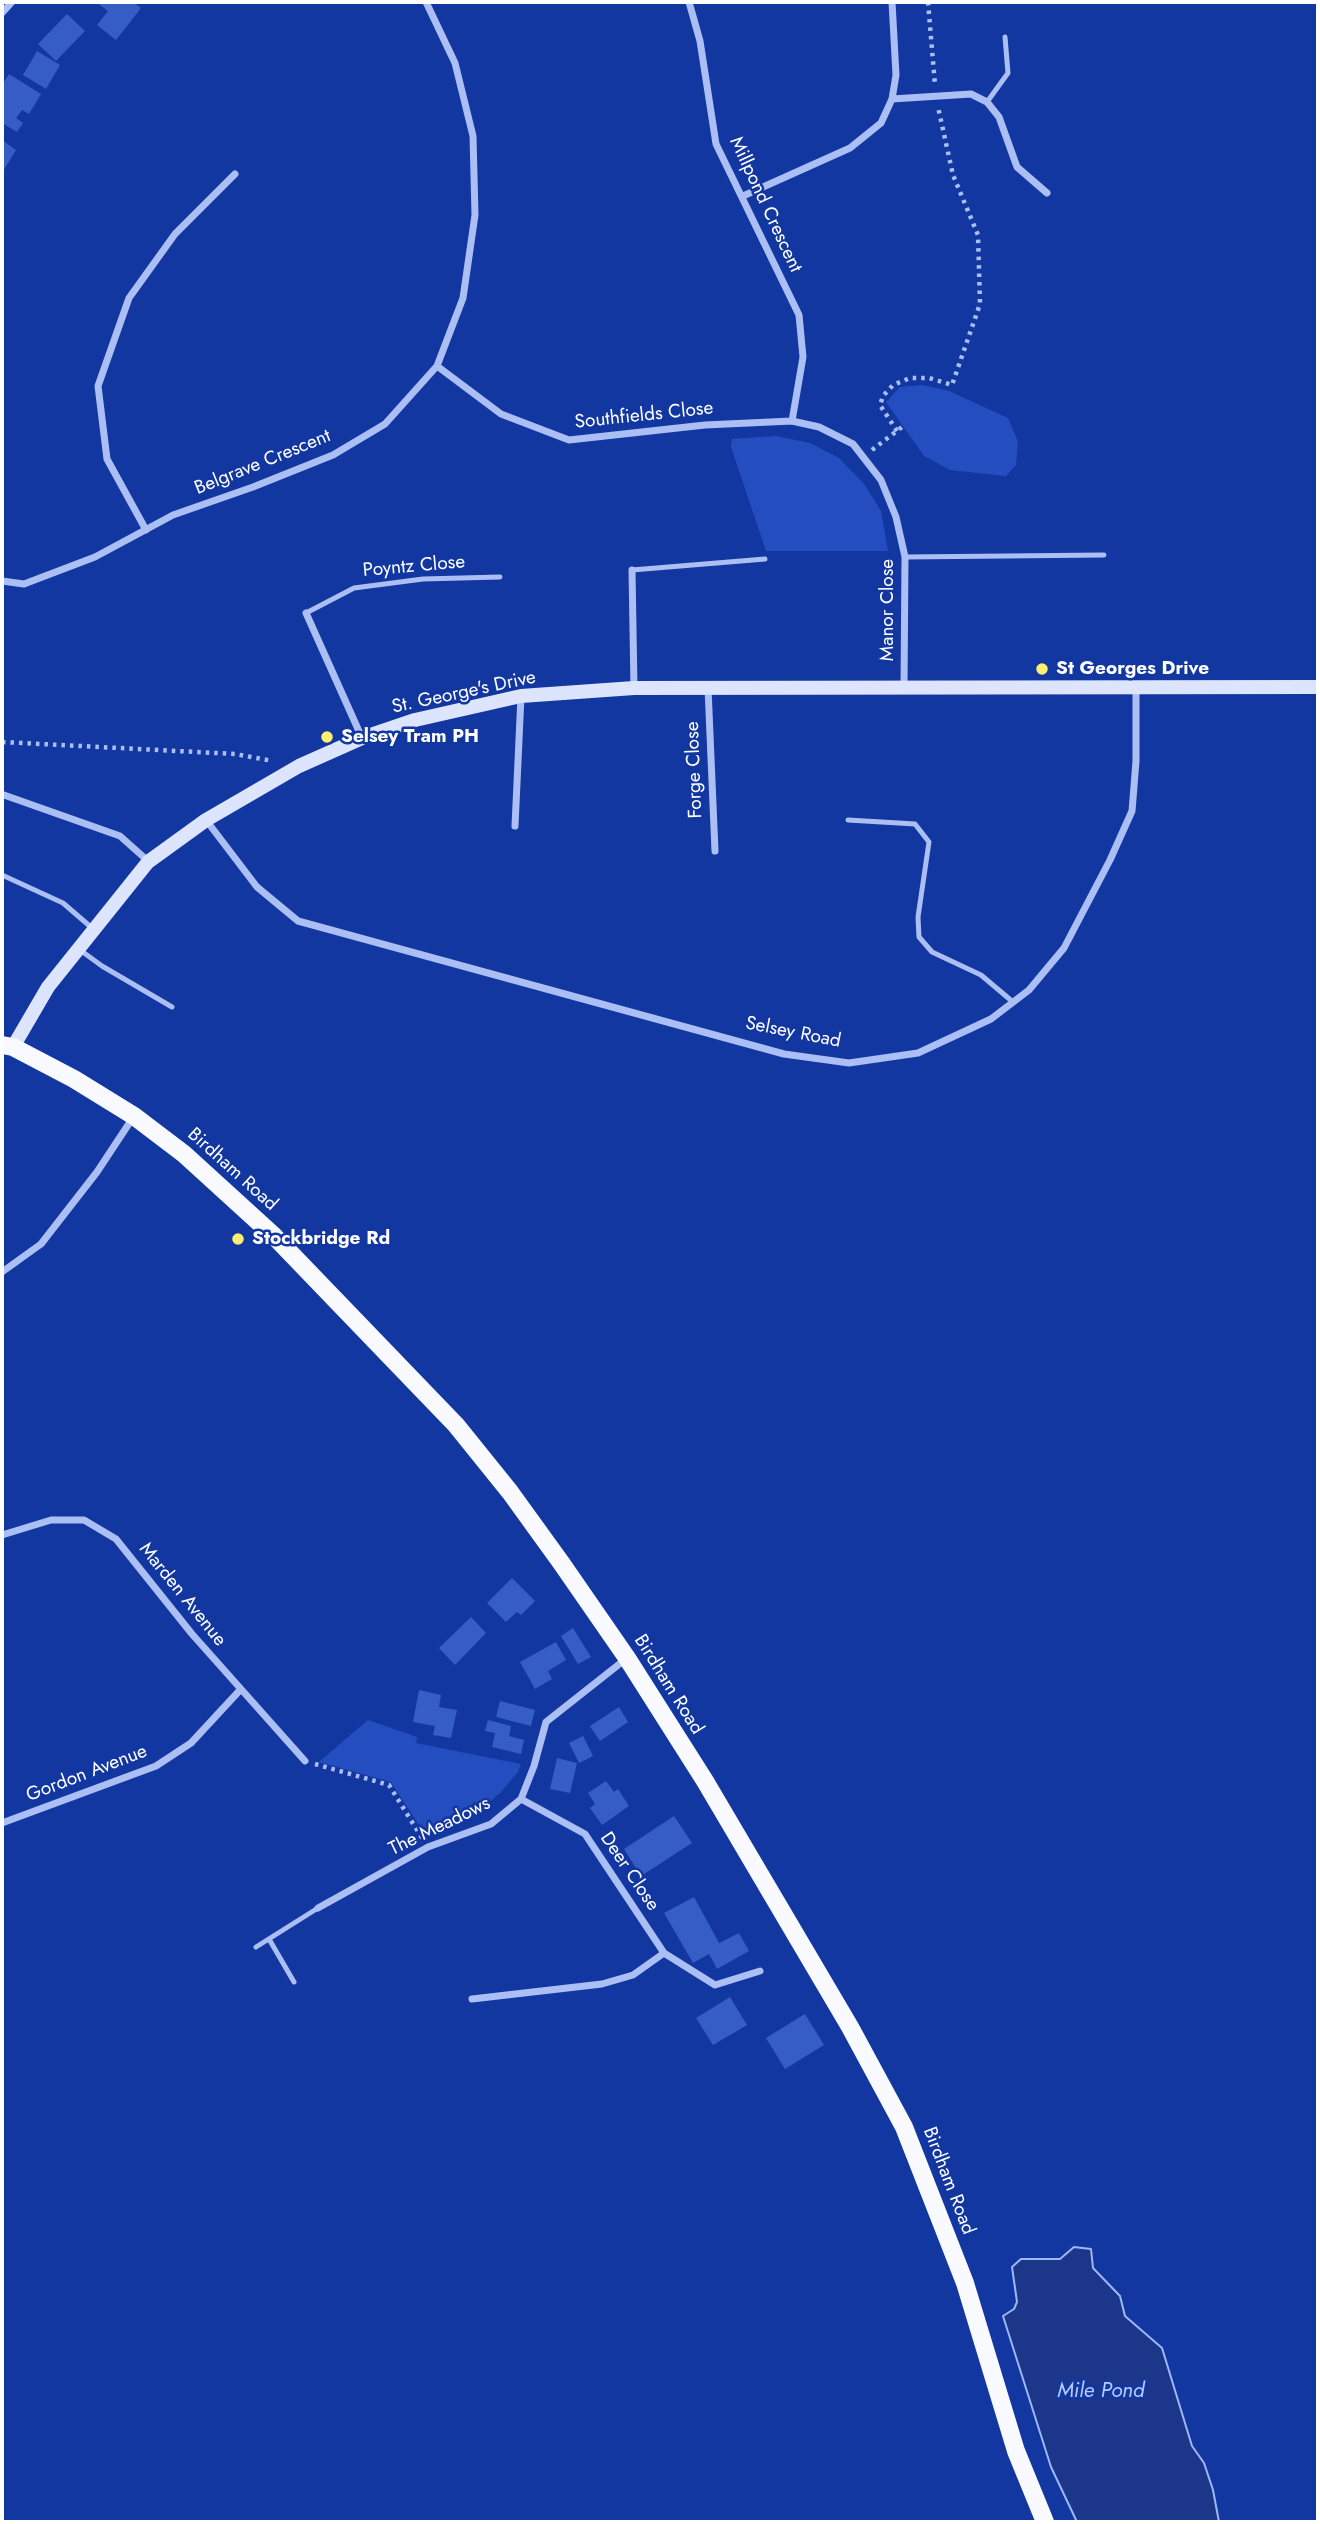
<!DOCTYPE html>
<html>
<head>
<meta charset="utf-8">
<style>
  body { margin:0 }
  #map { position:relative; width:1320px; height:2524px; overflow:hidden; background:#1237a1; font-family:Jost,sans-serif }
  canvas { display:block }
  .frame { position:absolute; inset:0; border:4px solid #fff; pointer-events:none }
</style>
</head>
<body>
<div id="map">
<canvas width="1320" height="2524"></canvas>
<div class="frame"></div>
</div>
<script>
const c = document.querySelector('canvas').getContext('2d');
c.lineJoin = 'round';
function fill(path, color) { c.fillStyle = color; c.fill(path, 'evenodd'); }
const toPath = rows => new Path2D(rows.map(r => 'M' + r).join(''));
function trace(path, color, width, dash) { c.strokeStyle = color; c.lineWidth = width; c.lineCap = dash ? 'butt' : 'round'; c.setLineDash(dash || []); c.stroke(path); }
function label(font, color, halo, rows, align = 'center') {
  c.font = font + ' Jost,sans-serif'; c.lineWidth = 5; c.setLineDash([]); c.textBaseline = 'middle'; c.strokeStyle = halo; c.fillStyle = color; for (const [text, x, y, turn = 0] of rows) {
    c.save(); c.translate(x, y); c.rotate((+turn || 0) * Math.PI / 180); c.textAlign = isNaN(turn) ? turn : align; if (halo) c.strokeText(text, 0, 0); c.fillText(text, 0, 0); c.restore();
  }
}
const green = toPath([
  [922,385,949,391,1008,418,1018,441,1016,465,1006,476,950,470,924,456,886,402,900,387],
  [776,436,810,443,839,458,865,485,881,511,888,551,766,551,731,447,732,439],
  [368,1720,417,1737,416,1743,521,1764,518,1772,500,1793,488,1803,424,1833,391,1782,319,1762]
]);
const water = toPath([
  [1074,2247,1091,2249,1093,2268,1120,2296,1125,2316,1162,2348,1192,2446,1204,2463,1213,2490,1219,2522,1077,2522,1051,2467,1003,2316,1014,2309,1017,2302,1012,2267,1021,2259,1060,2259,1074,2247]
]);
const building = toPath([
  [96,2,133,2,141,8,116,40,97,25,108,11],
  [67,14,85,31,56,61,38,44],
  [37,51,60,65,46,89,23,75],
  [9,74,41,94,29,114,22,110,16,118,23,123,17,132,2,123,2,85],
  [2,140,16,150,2,173],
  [512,1578,535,1601,521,1615,517,1612,506,1622,487,1603],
  [471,1617,486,1633,455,1665,439,1648],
  [573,1628,591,1657,578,1664,561,1636],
  [556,1642,566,1660,548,1671,552,1679,535,1689,520,1662],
  [419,1690,441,1695,439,1707,457,1710,451,1738,433,1735,435,1726,413,1722],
  [500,1701,535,1710,531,1726,496,1717],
  [619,1707,628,1722,600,1741,590,1726],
  [488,1720,511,1726,509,1736,524,1740,521,1754,492,1747,495,1733,485,1731],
  [583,1736,593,1756,579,1763,569,1743],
  [557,1758,577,1763,570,1793,550,1789],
  [606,1781,614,1792,618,1789,629,1806,602,1825,590,1808,595,1804,588,1793],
  [674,1816,692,1843,641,1876,624,1849],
  [694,1897,719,1943,739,1933,749,1951,717,1969,709,1954,693,1963,664,1913],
  [730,1997,747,2025,713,2045,696,2018],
  [805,2014,824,2045,785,2069,766,2038]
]);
const path = toPath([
  [928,2,935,85],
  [897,431,880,405,883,396,893,385,910,378,929,378,952,385,980,304,978,235,953,175,938,107],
  [872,450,902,427],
  [2,742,235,754,273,761],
  [315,1764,389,1785,422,1838]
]);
const lane = toPath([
  [987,102,1008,73,1005,37],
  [905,557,1104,555],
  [632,570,765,559],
  [306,613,354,588,423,579,500,577],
  [848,820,915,824,929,842,918,917,919,937,932,952,981,975,1013,1002],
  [2,875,63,903,92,928],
  [80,950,102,966,172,1007],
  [269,1939,294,1982],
  [256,1947,318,1908]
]);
const street = toPath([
  [689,2,700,41,716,144,799,315,803,357,792,421],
  [2,13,12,2],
  [892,99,971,94,987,102,999,117,1017,167,1047,193],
  [743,196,850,148,881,123,892,99,896,75,892,2],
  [437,366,501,414,569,440,705,425,792,421,819,427,853,444,881,480,896,517,905,557,904,688],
  [146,530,107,459,98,386,129,298,175,234,235,174],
  [632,570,634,688],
  [2,581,24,584,95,557,173,515,253,487,333,455,385,424,437,366,463,298,475,215,473,136,455,63,426,2],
  [306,613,362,738],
  [708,688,715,851],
  [4,795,120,836,148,861],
  [206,820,257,887,298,921,784,1054,849,1063,918,1053,991,1019,1029,990,1064,948,1110,860,1132,811,1136,761,1136,687],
  [515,826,521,696],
  [2,1272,41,1244,97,1172,134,1116],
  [2,1535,51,1520,84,1520,116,1539,192,1634,305,1761],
  [2,1823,156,1766,191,1743,241,1689],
  [318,1908,428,1847,491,1824,521,1799,534,1766,546,1722,627,1658],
  [664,1953,715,1985,760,1971],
  [472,1999,602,1984,633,1975,664,1953,585,1834,521,1799]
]);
const secondary = toPath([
  [13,1047,48,987,148,862,206,820,299,766,362,738,415,720,521,696,634,688,1318,687]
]);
const primary = toPath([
  [2,1045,13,1047,74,1079,134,1116,184,1154,274,1236,456,1425,510,1492,562,1564,627,1658,705,1781,850,2027,904,2127,965,2283,1016,2451,1045,2522]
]);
const markers = [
  [1042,669,7,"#ffef6f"],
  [327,737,7,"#ffef6f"],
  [238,1239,7,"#ffef6f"]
];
const streetNames = [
  ["Millpond Crescent",765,205,65],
  ["Southfields Close",644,416,-6],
  ["Belgrave Crescent",263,463,-22],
  ["Poyntz Close",414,567,-5],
  ["Manor Close",888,610,-90],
  ["St. George's Drive",464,693,-12],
  ["Forge Close",695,770,-92],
  ["Selsey Road",793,1033,11],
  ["Birdham Road",232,1170,42],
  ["Marden Avenue",182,1595,51],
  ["Birdham Road",668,1685,58],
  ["Gordon Avenue",87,1774,-21],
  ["The Meadows",440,1827,-26],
  ["Deer Close",629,1872,56],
  ["Birdham Road",948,2181,69]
];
const poiNames = [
  ["St Georges Drive",1056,669],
  ["Selsey Tram PH",341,737],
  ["Stockbridge Rd",252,1239]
];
const waterNames = [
  ["Mile Pond",1101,2392]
];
fill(green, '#244ec0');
fill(water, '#1c378a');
trace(water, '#9db7f8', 2);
fill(building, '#365dc6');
trace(path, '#abbff5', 4.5, [3.5, 5]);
trace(lane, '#abbff5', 5);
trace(street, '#abbff5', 7);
trace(secondary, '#dce4fe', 14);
trace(primary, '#f9faff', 18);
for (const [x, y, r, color] of markers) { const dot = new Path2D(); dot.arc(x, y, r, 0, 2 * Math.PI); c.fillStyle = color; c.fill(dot); trace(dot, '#1237a1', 2.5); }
label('19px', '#fff', '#1237a1', streetNames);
label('bold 19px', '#fff', '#1237a1', poiNames, 'left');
label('italic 21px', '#b8cbfb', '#1237a1', waterNames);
</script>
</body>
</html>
